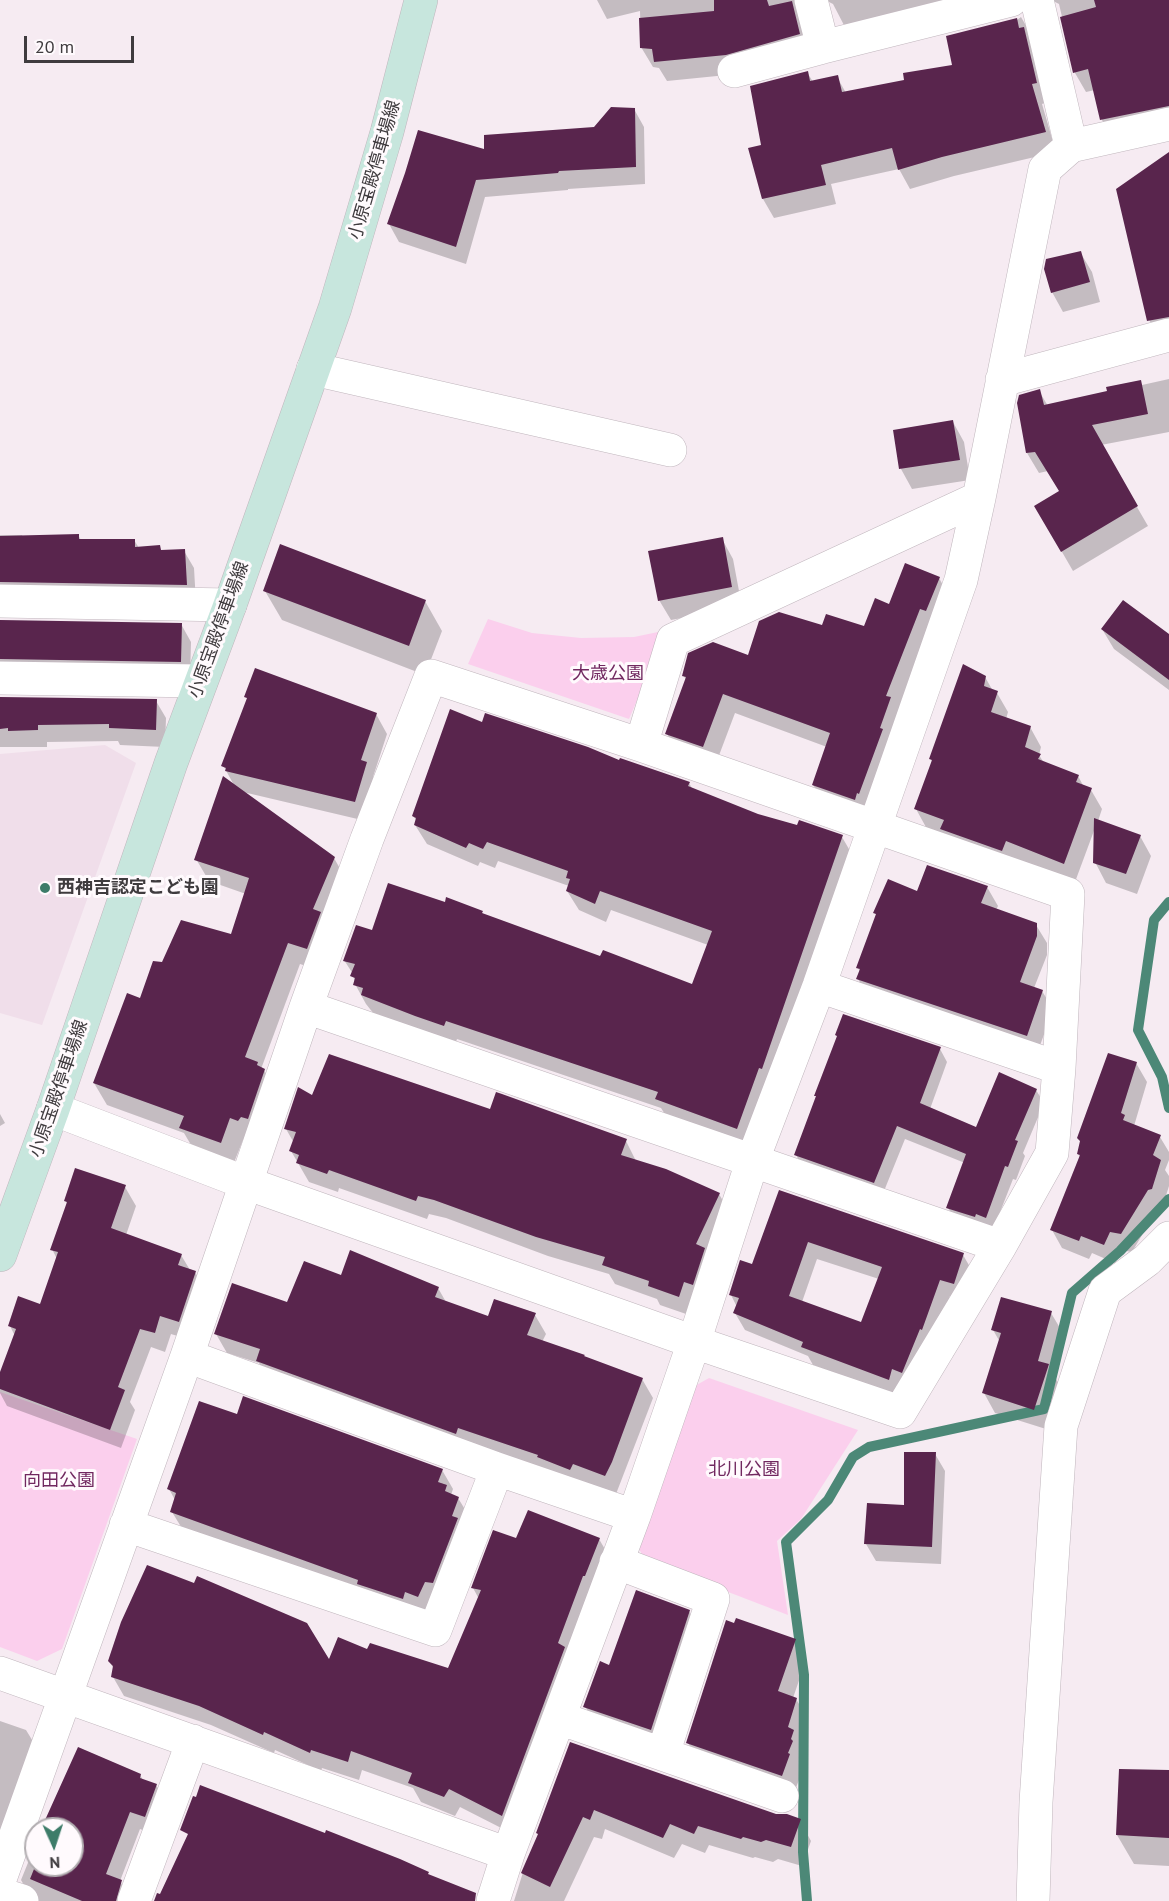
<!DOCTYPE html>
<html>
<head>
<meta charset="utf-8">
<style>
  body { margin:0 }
  #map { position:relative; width:1169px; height:1901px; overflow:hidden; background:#f6ebf2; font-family:"PT Sans",sans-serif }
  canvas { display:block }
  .north { position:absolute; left:24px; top:1817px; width:60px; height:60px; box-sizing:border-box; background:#fffafd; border:2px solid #b2aeb1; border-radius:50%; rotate:177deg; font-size:16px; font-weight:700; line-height:24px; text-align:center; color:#3f3b3e }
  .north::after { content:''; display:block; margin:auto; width:21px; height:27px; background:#3d7c69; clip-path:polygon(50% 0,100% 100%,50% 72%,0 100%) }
  .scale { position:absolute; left:24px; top:36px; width:110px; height:27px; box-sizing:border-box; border:3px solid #3f3b3e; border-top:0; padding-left:8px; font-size:18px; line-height:21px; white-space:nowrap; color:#3f3b3e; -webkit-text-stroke:4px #fffafd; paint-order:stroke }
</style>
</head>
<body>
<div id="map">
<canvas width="1169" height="1901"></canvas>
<div class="north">N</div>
<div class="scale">20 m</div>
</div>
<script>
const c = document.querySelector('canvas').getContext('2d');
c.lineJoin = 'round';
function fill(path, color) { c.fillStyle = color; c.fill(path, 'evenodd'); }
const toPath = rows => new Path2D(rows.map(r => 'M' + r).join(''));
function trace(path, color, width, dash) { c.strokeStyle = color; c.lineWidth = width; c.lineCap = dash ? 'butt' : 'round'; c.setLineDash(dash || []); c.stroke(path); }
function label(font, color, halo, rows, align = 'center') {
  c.font = font + ' "PT Sans","Noto Sans JP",sans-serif'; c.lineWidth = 6; c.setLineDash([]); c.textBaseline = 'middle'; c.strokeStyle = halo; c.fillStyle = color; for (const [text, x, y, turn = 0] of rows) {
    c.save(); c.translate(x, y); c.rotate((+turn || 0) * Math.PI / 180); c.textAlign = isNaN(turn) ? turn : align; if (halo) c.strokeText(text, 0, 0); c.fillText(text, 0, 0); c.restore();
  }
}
const built = toPath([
  [105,745,136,763,42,1025,0,1013,0,754]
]);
const green = toPath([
  [488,619,532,633,581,638,634,637,658,632,665,635,629,719,468,664],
  [709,1378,858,1430,801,1519,777,1541,788,1615,645,1560,638,1547,693,1387],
  [0,1392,137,1439,62,1649,37,1661,0,1647]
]);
const shadow = toPath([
  [597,0,1169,0,1169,125,1113,139,1102,120,1095,90,1086,92,1075,73,1059,4,1055,2,1045,1,846,29,833,4,829,2,819,1,810,54,737,74,667,81,659,68,653,67,641,47,640,11,607,19],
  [1021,17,1032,36,1047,102,1042,104,1056,152,954,176,910,189,899,169,831,184,836,204,774,218,763,199,762,146,807,72,813,82,837,77,846,93,906,81,954,66],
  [634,109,644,127,645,184,568,189,568,190,485,197,466,264,399,242,389,224,486,151,594,128],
  [1169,169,1169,334,1159,337,1148,318],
  [1080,252,1092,272,1100,302,1063,312,1052,292],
  [1169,379,1169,432,1101,445,1148,526,1073,571,1036,507,1061,492,1048,471,1039,473,1027,453,1039,391,1048,406,1109,392,1140,381,1142,385],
  [953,422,964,442,970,480,912,489,901,469,895,431],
  [0,535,22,535,23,537,78,535,81,540,134,540,139,548,159,547,162,552,184,551,194,568,196,603,0,603],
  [722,539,733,559,742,607,671,620,659,600],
  [939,578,950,598,869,812,825,804,813,785,827,747,735,713,715,766,678,753,667,734,687,681,683,675,749,657,823,627,865,627,890,606],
  [265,591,425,601,442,631,425,675,282,620],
  [0,621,181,624,191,642,190,679,0,680],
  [1102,629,1169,636,1169,690,1114,649],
  [985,677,993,691,997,693,1008,712,1006,719,1030,727,1041,747,1039,755,1044,763,1078,776,1084,787,1091,790,1102,809,1098,821,1140,836,1151,856,1137,894,1106,883,1095,862,1095,828,1075,882,927,829,916,809,932,762,931,759],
  [246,697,376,714,387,734,373,777,377,784,366,821,243,792,334,858,347,881,319,970,300,964,261,1069,264,1070,277,1092,251,1143,243,1140,233,1165,194,1150,184,1133,107,1105,94,1083,140,1000,163,964,232,935,246,894,209,881,196,859,235,787,223,765,248,699],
  [0,698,156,701,166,718,165,747,120,745,118,741,47,742,47,747,0,747],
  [483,724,620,762,689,783,693,790,757,815,842,837,853,856,748,1147,668,1119,661,1108,457,1039,455,1045,374,1014,366,1004,355,984,353,974,344,960,373,932,446,904,482,912,483,915,601,958,693,986,708,945,611,910,606,922,579,910,567,891,569,886,498,861,495,868,480,862,478,866,427,844,415,825,417,821,413,816],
  [987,887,998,906,996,910,1036,925,1047,943,1047,955,1034,988,1042,991,1053,1009,1037,1054,868,997,858,979,860,972,858,968,877,916,875,913,918,893],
  [836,1035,940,1049,947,1062,930,1109,977,1128,1036,1090,1044,1103,1023,1153,1025,1156,1016,1180,1013,1179,993,1230,956,1221,948,1208,965,1163,905,1139,882,1196,804,1169,796,1155,838,1038],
  [1136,1063,1147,1082,1134,1126,1160,1137,1169,1152,1169,1160,1165,1170,1169,1176,1169,1186,1162,1208,1158,1208,1132,1252,1120,1250,1115,1263,1092,1253,1089,1259,1062,1248,1052,1230,1080,1157,1078,1154],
  [313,1097,491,1110,626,1141,636,1161,719,1194,730,1213,689,1315,660,1305,657,1299,615,1284,609,1274,548,1256,446,1218,429,1214,427,1219,339,1188,338,1192,309,1182,291,1151,294,1143,286,1129],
  [0,1114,5,1123,0,1126],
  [125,1187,136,1206,126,1235,181,1255,190,1270,195,1272,206,1292,190,1340,171,1334,165,1352,151,1347,130,1402,135,1410,121,1448,7,1406,0,1393,0,1376,15,1336,10,1326,41,1305,57,1259,52,1249,67,1204,66,1201],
  [780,1192,963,1255,973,1272,964,1301,950,1296,932,1346,898,1396,813,1365,808,1356,745,1330,735,1313,737,1307,731,1295,752,1266],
  [817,1259,879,1279,862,1324,802,1302],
  [342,1277,438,1288,446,1302,489,1317,535,1315,546,1334,542,1342,642,1379,653,1398,616,1494,268,1380,259,1363,227,1353,216,1334,288,1303],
  [1051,1313,1063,1333,1052,1372,1060,1386,1046,1429,995,1413,984,1393,1000,1342,993,1330],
  [238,1416,442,1470,453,1489,451,1495,458,1498,469,1516,428,1615,183,1530,172,1512,175,1500,169,1489],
  [935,1454,945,1471,941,1564,876,1561,866,1544,905,1507],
  [494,1532,517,1540,599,1539,610,1558,513,1834,460,1807,455,1816,421,1802,413,1788,362,1770,359,1780,322,1768,321,1771,275,1750,274,1753,211,1725,124,1696,113,1677,114,1669,109,1661,330,1662,368,1651,449,1670,479,1599,473,1588],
  [689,1611,700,1632,662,1750,596,1726,585,1706,610,1667],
  [735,1625,795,1641,806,1660,793,1698,796,1699,808,1719,800,1743,805,1751,802,1758,804,1762,799,1772,801,1775,793,1795,699,1762,688,1743],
  [0,1721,26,1730,37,1748,0,1852],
  [571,1744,776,1815,800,1821,811,1841,802,1866,778,1859,773,1862,755,1857,753,1858,709,1845,705,1853,682,1844,674,1858,605,1829,602,1839,594,1837,564,1901,514,1901,525,1866,539,1836],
  [1169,1771,1169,1866,1134,1864,1117,1835],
  [140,1775,143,1780,156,1785,167,1803,155,1835,140,1829,120,1881,131,1901,39,1901,32,1899,21,1880,36,1843,36,1865,72,1865,72,1829,42,1829]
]);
const stream = toPath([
  [1169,902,1154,920,1138,1030,1162,1077,1169,1108],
  [807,1901,803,1852,804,1675,786,1542,828,1500,853,1457,869,1447,1044,1409,1072,1293,1120,1251,1169,1199]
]);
const building = toPath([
  [714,0,767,0,769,6,792,1,800,34,726,55,654,62,652,49,640,48,639,18,714,11],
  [1094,0,1169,0,1169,106,1100,120,1088,69,1073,73,1060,17,1096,7],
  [1017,18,1019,28,1024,27,1037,83,1032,84,1046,132,942,157,898,170,892,148,821,165,826,185,762,199,748,148,761,145,750,86,808,71,810,81,838,75,842,92,904,80,903,73,952,65,946,36],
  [611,107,635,108,636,167,559,171,558,173,476,180,456,247,387,224,405,173,418,130,484,149,484,135,594,127],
  [1169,152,1169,317,1147,321,1116,189],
  [1081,251,1090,282,1051,293,1044,269,1046,259],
  [1141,380,1148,414,1092,425,1138,506,1061,552,1034,506,1059,491,1035,452,1026,453,1017,403,1019,395,1040,389,1044,405,1107,391,1106,387],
  [953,420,960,460,899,469,893,430],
  [79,534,79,539,135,539,135,547,160,545,161,550,185,549,187,585,0,582,0,536],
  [723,537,732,587,658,601,648,551],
  [280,544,426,600,409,646,263,591],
  [905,563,940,577,926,611,920,609,886,696,891,697,880,728,883,729,859,794,857,793,855,800,812,785,830,733,723,694,703,747,665,734,686,677,682,676,688,653,713,642,748,655,759,621,779,612,822,625,826,614,864,626,875,598,889,604],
  [1123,600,1169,634,1169,680,1101,629],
  [0,620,182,623,181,662,0,659],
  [963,664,986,676,984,686,998,691,991,712,1031,726,1025,747,1041,754,1038,759,1079,775,1076,782,1092,788,1064,864,1006,841,1002,851,940,829,944,820,914,809,932,760,929,759],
  [255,668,377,713,361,760,367,762,355,802,225,771,226,768,221,766,247,698,244,697],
  [0,697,157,699,156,730,109,728,109,724,38,725,38,730,8,731,8,728,0,729],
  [450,709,482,722,485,713,588,747,619,760,620,758,690,782,688,786,758,814,797,825,799,820,843,835,762,1069,759,1068,737,1129,655,1099,658,1092,446,1021,444,1026,415,1016,361,995,363,988,353,985,355,978,350,976,355,964,343,961,356,925,372,930,388,883,445,902,446,897,483,911,482,913,600,956,603,950,692,984,712,931,600,891,595,904,566,891,570,879,566,878,568,871,487,842,483,849,469,843,466,848,414,825,416,818,412,816],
  [223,776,335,857,313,909,321,912,307,949,288,943,245,1057,258,1062,257,1065,265,1069,248,1119,241,1117,238,1121,230,1118,221,1143,179,1128,184,1116,93,1083,127,993,140,998,153,961,162,962,181,920,231,934,249,878,194,860],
  [1094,818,1141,835,1126,874,1093,863],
  [927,865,988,886,981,903,1037,923,1037,936,1020,982,1043,990,1027,1036,856,979,860,969,856,968,876,914,873,913,888,879,917,891],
  [843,1014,941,1047,920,1103,976,1127,999,1072,1037,1089,1015,1140,1018,1141,1008,1167,1005,1166,986,1218,976,1214,975,1217,946,1208,966,1154,897,1126,874,1183,794,1155,816,1096,814,1096,837,1036,835,1035],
  [1108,1053,1137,1062,1121,1113,1125,1115,1123,1120,1161,1135,1153,1155,1161,1160,1152,1189,1148,1190,1121,1234,1110,1232,1104,1245,1081,1236,1079,1241,1050,1230,1080,1155,1077,1154,1080,1141,1077,1138],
  [329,1054,490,1109,496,1092,502,1094,627,1139,621,1155,666,1169,720,1193,696,1244,705,1248,693,1285,684,1282,679,1297,648,1286,649,1281,602,1265,605,1257,536,1237,434,1200,418,1196,416,1201,329,1170,327,1174,296,1163,299,1155,289,1151,296,1132,284,1129,298,1087,312,1095],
  [75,1168,126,1185,111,1228,182,1254,178,1265,196,1271,179,1322,160,1316,155,1333,140,1329,118,1387,125,1390,110,1430,0,1389,0,1372,16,1329,8,1326,18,1296,40,1304,58,1252,50,1250,67,1202,64,1201],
  [779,1190,964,1253,954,1284,940,1280,922,1330,920,1329,902,1373,892,1369,889,1380,801,1347,803,1342,733,1313,739,1298,729,1295,740,1260,752,1264],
  [808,1242,882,1267,861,1322,789,1296],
  [350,1250,439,1287,435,1297,488,1316,494,1299,536,1313,527,1335,585,1355,584,1356,643,1378,612,1462,605,1476,573,1464,570,1470,537,1457,538,1455,458,1428,456,1434,256,1361,260,1349,214,1334,232,1283,287,1302,304,1261,341,1275],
  [1001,1297,1052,1311,1038,1361,1049,1364,1034,1410,982,1393,1001,1333,991,1330],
  [243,1396,443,1469,438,1482,447,1485,445,1491,459,1497,452,1516,458,1518,433,1583,425,1582,418,1597,405,1592,403,1599,357,1584,358,1580,170,1512,176,1493,167,1489,199,1401,237,1414],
  [904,1452,936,1452,932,1547,864,1544,867,1503,904,1505],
  [528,1510,600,1538,585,1576,583,1576,558,1643,565,1647,502,1816,449,1789,444,1797,408,1783,412,1773,351,1751,348,1762,311,1750,310,1753,264,1732,263,1735,199,1706,111,1677,113,1666,108,1661,121,1622,147,1565,194,1583,197,1576,307,1623,329,1659,338,1637,367,1649,370,1643,448,1668,481,1590,471,1588,493,1530,516,1538],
  [636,1590,690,1610,651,1730,583,1707,600,1661,609,1665],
  [736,1618,796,1639,778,1691,797,1698,788,1727,794,1730,791,1739,793,1741,788,1753,790,1754,782,1776,686,1743,726,1620,734,1623],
  [570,1742,776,1814,787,1814,801,1819,791,1847,766,1840,761,1842,743,1837,741,1839,698,1826,694,1834,670,1824,663,1838,594,1810,590,1820,583,1817,550,1887,521,1873,538,1834,536,1833],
  [78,1747,141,1774,140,1778,157,1784,145,1817,130,1812,106,1874,122,1880,116,1901,82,1901,30,1879,36,1864,72,1865,72,1829,41,1829],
  [1119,1769,1169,1770,1169,1838,1116,1835],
  [200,1785,325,1833,326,1830,400,1859,429,1872,428,1874,476,1893,475,1901,154,1901,157,1893,160,1894,188,1834,180,1830,193,1796,196,1797]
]);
const street = toPath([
  [811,0,823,47,1011,0],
  [734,71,823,47],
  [1071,146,1169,124],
  [313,369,670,450],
  [1002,380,1169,335],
  [0,601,230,605],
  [0,678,201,681],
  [641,745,673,640,979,498],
  [819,986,1059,1068],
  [306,1007,1000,1246],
  [187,1356,497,1469,634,1516],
  [126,1525,435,1630,497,1469],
  [616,1562,713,1599,663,1754],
  [0,1673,508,1854],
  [559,1718,782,1796],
  [0,1879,187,1356,246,1183,306,1007,367,839,431,676,641,745,1068,894,1059,1068,1052,1153,1000,1246,900,1412,694,1342,246,1183,53,1109],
  [0,1894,22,1901],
  [134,1901,193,1741],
  [493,1901,508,1854,634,1516,694,1342,752,1162,819,986,961,580,979,498,1045,169,1071,146,1037,0],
  [1033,1901,1036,1802,1061,1426,1105,1291,1147,1260,1169,1238]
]);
const secondary = toPath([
  [0,1255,53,1109,171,763,230,605,335,308,387,132,421,0]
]);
const markers = [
  [45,888,6,"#3d7c69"]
];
const streetNames = [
  ["小原宝殿停車場線",375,170,-74],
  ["小原宝殿停車場線",219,630,-70],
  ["小原宝殿停車場線",59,1089,-71]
];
const parkNames = [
  ["大歳公園",608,674],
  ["北川公園",744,1470],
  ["向田公園",59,1481]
];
const poiNames = [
  ["西神吉認定こども園",57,888]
];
fill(built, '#f0deea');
fill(green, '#fbcfed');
fill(shadow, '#0003');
trace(stream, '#4c8877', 10);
fill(building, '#59254d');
trace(street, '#c0b6bd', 34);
trace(secondary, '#c0b6bd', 34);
trace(street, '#fff', 33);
trace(secondary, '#c7e6dd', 33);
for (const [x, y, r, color] of markers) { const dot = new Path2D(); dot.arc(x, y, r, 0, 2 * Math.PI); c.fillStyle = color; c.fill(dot); trace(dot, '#fffafd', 2); }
label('18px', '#3f3b3e', '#fffafd', streetNames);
label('18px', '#712860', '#fffafd', parkNames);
label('bold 18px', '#3f3b3e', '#fffafd', poiNames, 'left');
</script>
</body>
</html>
